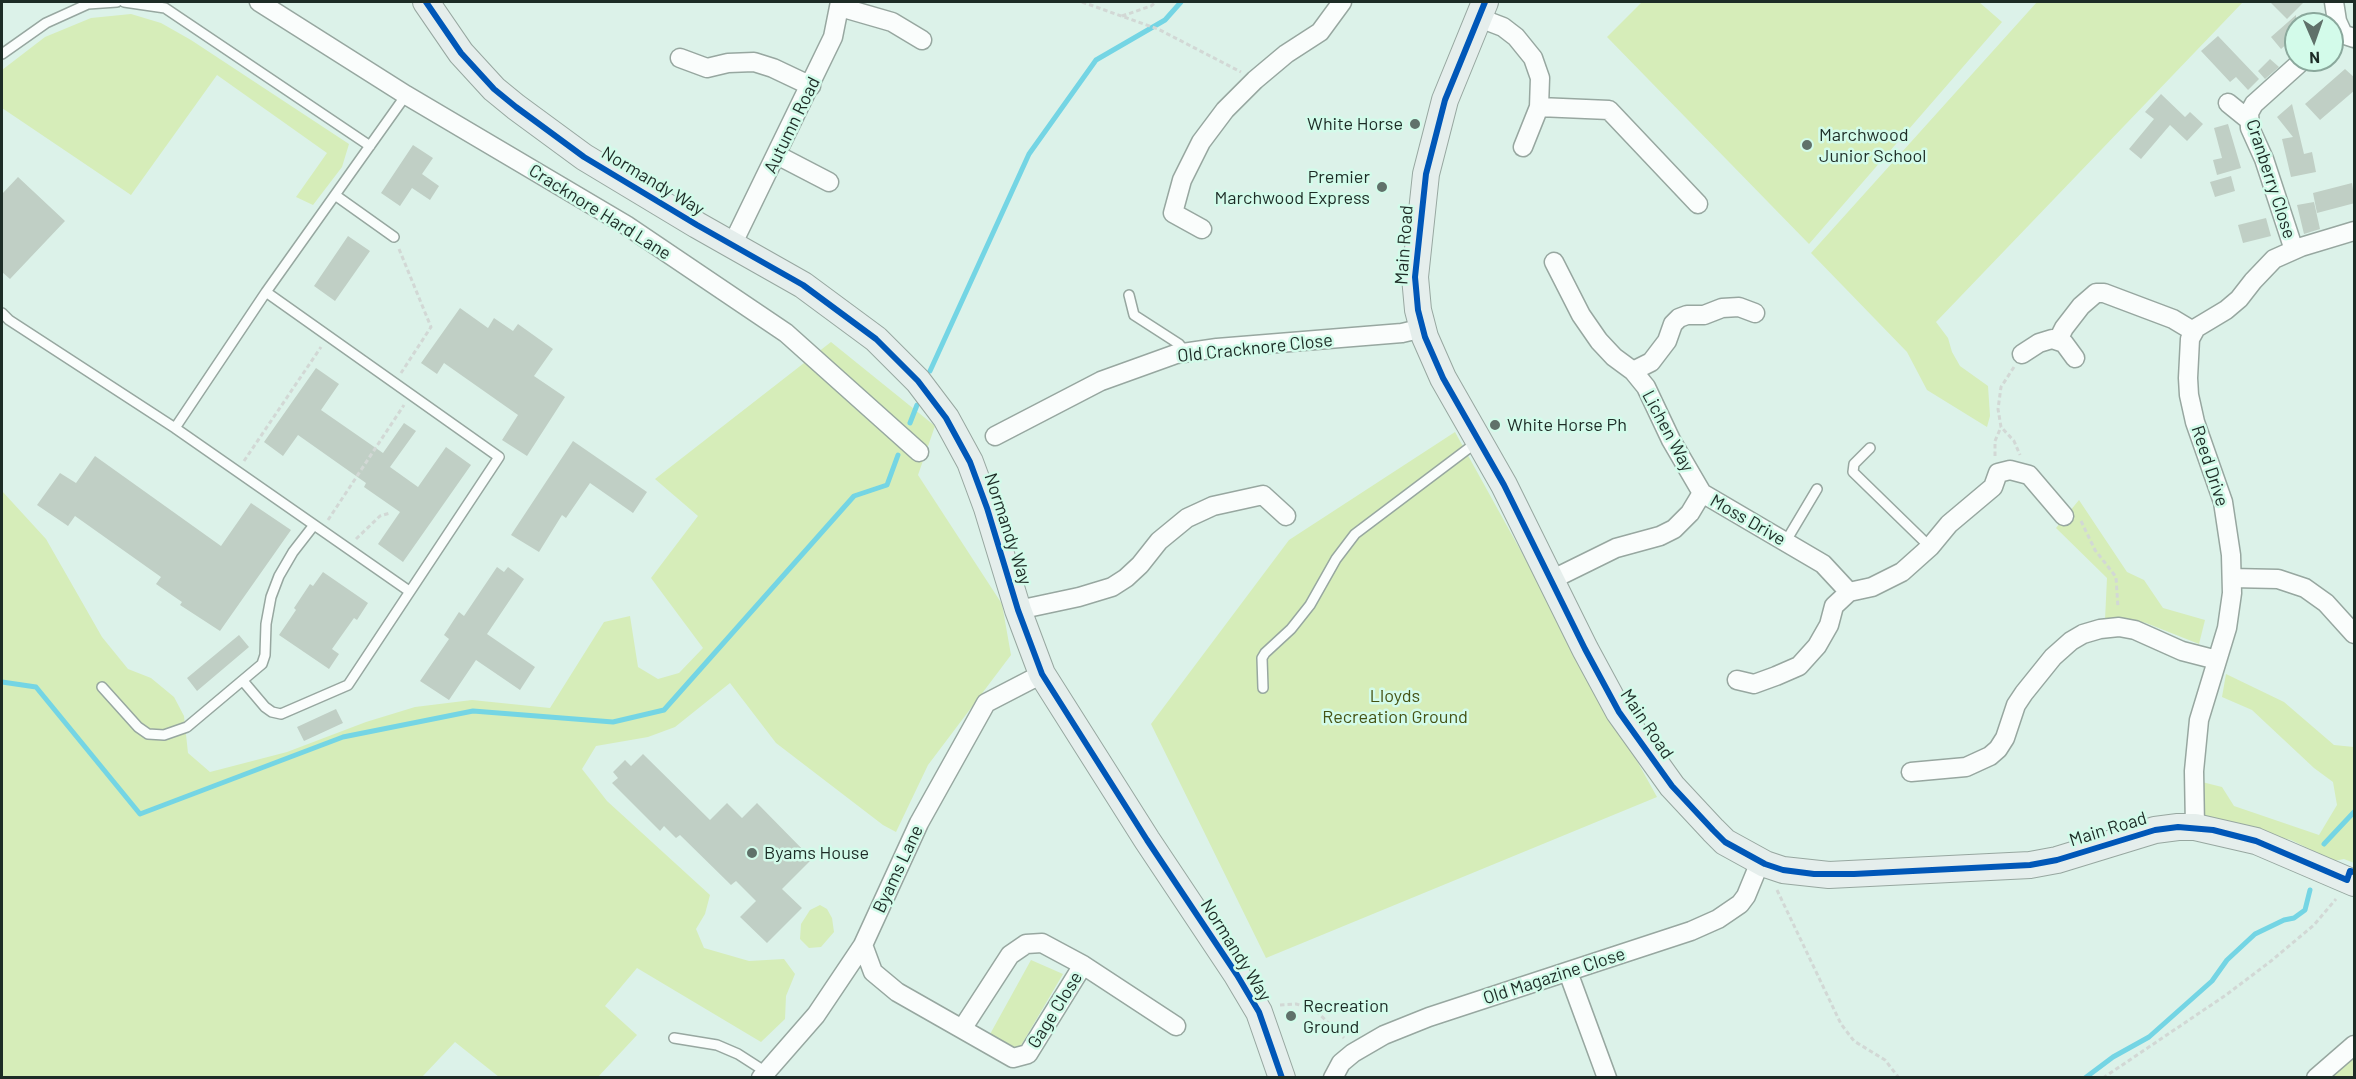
<!DOCTYPE html>
<html>
<head>
<meta charset="utf-8">
<style>
  body { margin:0 }
  #map { position:relative; width:2356px; height:1079px; overflow:hidden; background:#dcf2e9; font-family:Barlow,sans-serif }
  canvas { display:block }
  .frame { position:absolute; inset:0; border:3px solid #1d2c26; pointer-events:none }
  .north { position:absolute; left:2284px; top:12px; width:60px; height:60px; box-sizing:border-box; background:#d3fbea; border:2px solid #8aa89c; border-radius:50%; rotate:178deg; font-size:16px; font-weight:700; line-height:24px; text-align:center; color:#1d2c26 }
  .north::after { content:''; display:block; margin:auto; width:21px; height:27px; background:#60716a; clip-path:polygon(50% 0,100% 100%,50% 72%,0 100%) }
</style>
</head>
<body>
<div id="map">
<canvas width="2356" height="1079"></canvas>
<div class="frame"></div>
<div class="north">N</div>
</div>
<script>
const c = document.querySelector('canvas').getContext('2d');
c.lineJoin = 'round';
function fill(path, color) { c.fillStyle = color; c.fill(path, 'evenodd'); }
const toPath = rows => new Path2D(rows.map(r => 'M' + r).join(''));
function trace(path, color, width, dash) { c.strokeStyle = color; c.lineWidth = width; c.lineCap = dash ? 'butt' : 'round'; c.setLineDash(dash || []); c.stroke(path); }
function label(font, color, halo, rows, align = 'center') {
  c.font = font + ' Barlow,sans-serif'; c.lineWidth = 5; c.setLineDash([]); c.textBaseline = 'middle'; c.strokeStyle = halo; c.fillStyle = color; for (const [text, x, y, turn = 0] of rows) {
    c.save(); c.translate(x, y); c.rotate((+turn || 0) * Math.PI / 180); c.textAlign = isNaN(turn) ? turn : align; if (halo) c.strokeText(text, 0, 0); c.fillText(text, 0, 0); c.restore();
  }
}
const green = toPath([
  [1642,2,1979,2,2002,22,1809,244,1607,37],
  [2037,2,2243,2,1936,322,1948,338,1952,352,1960,366,1988,386,1990,416,1987,427,1927,390,1907,352,1811,253],
  [131,14,161,23,191,40,349,144,342,167,313,205,296,197,327,153,217,75,131,195,2,108,2,70,45,37,91,18],
  [831,342,935,426,918,475,1002,604,1011,655,928,765,896,832,883,825,776,743,730,683,675,727,648,737,596,746,582,769,607,801,710,895,705,914,696,929,704,948,749,961,784,959,795,974,786,996,785,1019,761,1042,637,968,605,1006,637,1035,598,1077,499,1077,455,1042,422,1077,2,1077,2,491,46,539,102,637,128,669,151,678,174,697,184,716,188,753,210,772,287,752,366,722,415,707,472,700,550,708,604,622,630,616,638,667,658,679,679,673,703,648,651,578,698,516,655,479],
  [1455,432,1657,797,1266,958,1151,724,1289,540],
  [2079,500,2127,572,2144,580,2163,608,2205,620,2199,644,2146,623,2133,620,2105,620,2107,578,2056,528],
  [2226,674,2284,702,2334,745,2354,747,2354,863,2344,859,2334,861,2291,840,2204,820,2202,782,2222,787,2234,806,2319,835,2337,805,2333,782,2314,768,2252,710,2222,697],
  [820,905,827,909,832,918,834,932,821,947,809,948,800,939,801,924,810,910],
  [1031,960,1063,974,1019,1049,989,1036],
  [2354,1057,2354,1077,2330,1077]
]);
const stream = toPath([
  [930,371,1029,154,1096,60,1165,20,1181,2],
  [910,423,917,405],
  [2,682,36,687,140,814,343,737,473,711,613,722,664,710,854,496,887,485,898,455],
  [2324,844,2354,812],
  [2085,1078,2113,1057,2149,1037,2212,981,2227,960,2255,934,2284,920,2294,918,2305,910,2310,890]
]);
const building = toPath([
  [2270,2,2304,2,2287,19],
  [2296,15,2296,36,2281,49,2271,37],
  [2218,36,2259,79,2248,90,2236,77,2230,82,2201,51],
  [2270,59,2279,67,2265,79,2258,71],
  [2345,69,2355,78,2355,90,2320,120,2305,104],
  [2161,94,2185,117,2190,112,2203,124,2187,141,2170,125,2141,159,2129,149,2154,119,2145,112],
  [2292,104,2304,154,2312,152,2316,172,2291,177,2282,139,2293,137,2277,117],
  [2228,124,2241,168,2217,175,2213,160,2222,158,2214,128],
  [413,145,433,158,422,174,439,186,430,200,412,188,400,206,381,193],
  [2231,176,2235,191,2215,197,2210,182],
  [18,177,65,221,10,279,2,272,2,194],
  [2352,183,2355,203,2317,213,2313,193],
  [2314,202,2320,229,2304,234,2297,205],
  [2266,218,2271,236,2243,243,2238,225],
  [348,236,370,251,335,301,314,286],
  [460,308,488,328,494,318,513,331,518,324,553,349,534,376,565,397,527,456,502,440,518,415,444,363,437,374,421,363],
  [316,368,339,384,321,410,383,453,404,423,416,431,390,467,418,487,446,447,471,465,403,562,378,544,400,512,364,487,366,483,298,435,283,456,264,442],
  [573,441,647,492,633,513,590,483,566,518,562,515,539,552,511,535],
  [95,456,221,546,251,503,291,530,220,631,180,605,182,602,156,584,161,577,75,516,68,526,37,505,60,473,76,483],
  [497,567,504,572,508,567,524,579,487,634,535,667,520,690,476,660,449,700,420,681,449,639,444,635,459,612,464,616],
  [323,572,368,603,357,620,354,618,332,649,339,654,329,669,279,635,296,610,294,608,310,584,313,586],
  [239,635,249,647,197,691,187,678],
  [336,709,343,723,304,741,297,727],
  [643,754,710,820,727,803,742,818,757,803,812,859,782,889,802,908,767,943,740,917,756,901,736,881,731,885,680,835,676,838,664,826,660,831,612,783,618,778,613,772,625,760,631,766]
]);
const path = toPath([
  [1082,2,1158,29,1241,72],
  [1122,16,1151,6,1156,2],
  [399,249,431,327,401,373],
  [2014,367,2001,387,1998,409,2001,427,2014,441,2020,455],
  [1995,456,1995,441,2001,427],
  [244,461,321,347],
  [328,520,404,405],
  [2081,521,2095,550,2116,577,2118,608],
  [356,539,380,516,390,513],
  [1777,890,1841,1024,1854,1041,1885,1060,1899,1078],
  [1280,1005,1296,1004,1314,1009,1344,1038],
  [2103,1078,2226,995,2271,961,2314,925,2336,899]
]);
const lane = toPath([
  [124,2,165,8,370,146],
  [2,54,46,23,88,4,117,2],
  [335,195,394,237],
  [1129,295,1134,315,1179,344,1186,353],
  [2,313,9,320,175,428,409,591],
  [175,428,266,292],
  [1870,448,1854,464,1853,472,1930,547],
  [1786,541,1817,489],
  [243,681,265,707,272,712,281,714,348,685,499,457,266,292,406,95],
  [102,687,138,727,148,734,164,735,187,727,262,664,265,655,266,624,271,597,279,576,293,552,314,525],
  [1263,688,1262,658,1265,653,1291,629,1310,605,1336,559,1355,534,1477,442],
  [674,1038,717,1045,738,1054,766,1072]
]);
const street = toPath([
  [259,2,406,95,626,225,786,333,919,452],
  [2334,2,2337,21,2342,32,2345,35,2354,38],
  [840,7,892,22,922,40],
  [1477,17,1503,27,1516,37,1533,58,1540,78,1539,107,1523,147],
  [680,58,707,68,728,63,754,62,773,68,811,86],
  [2228,103,2249,120],
  [1539,107,1609,110,1698,204],
  [777,155,829,182],
  [1202,229,1173,213,1182,180,1201,142,1225,110,1255,80,1286,54,1320,32,1342,2],
  [732,245,833,37,840,2],
  [2294,250,2264,159,2250,128,2249,113,2254,104,2303,60],
  [1554,262,1581,315,1599,341,1614,357,1633,371,1646,387,1671,440,1702,493],
  [2058,340,2064,328,2081,306,2096,293,2104,293,2173,319,2193,331],
  [2022,354,2039,343,2052,339,2064,343,2075,358],
  [1633,371,1651,362,1667,341,1673,324,1679,318,1687,315,1704,315,1722,308,1739,307,1755,313],
  [995,436,1101,381,1176,354,1217,348,1402,333,1423,328],
  [2232,578,2278,579,2305,588,2326,603,2354,634],
  [1551,580,1616,548,1660,536,1674,529,1690,513,1702,493,1823,564,1849,592,1872,587,1902,572,1930,547,1949,524,1993,487,1998,473,2010,470,2029,475,2064,516],
  [1018,610,1079,597,1112,587,1126,578,1140,565,1159,541,1187,518,1213,506,1263,495,1286,516],
  [1737,680,1754,684,1776,676,1799,666,1817,646,1829,625,1834,606,1849,592],
  [1911,772,1966,767,1990,756,1998,749,2005,738,2016,705,2024,693,2053,657,2071,641,2083,634,2100,629,2119,627,2135,630,2182,651,2217,660],
  [2195,827,2194,771,2199,720,2227,628,2232,593,2231,555,2223,502,2195,422,2189,395,2188,378,2190,339,2196,328,2226,310,2239,299,2253,281,2274,259,2301,247,2354,231],
  [863,945,873,972,897,992,1013,1058,1028,1054,1083,965],
  [1568,972,1607,1078],
  [962,1029,1010,955,1026,944,1042,943,1083,965,1176,1026],
  [761,1078,816,1015,863,945,919,823,986,703,1042,674],
  [1333,1078,1341,1063,1353,1053,1384,1035,1429,1017,1691,931,1718,919,1740,904,1746,896,1760,862],
  [2316,1078,2354,1045]
]);
const secondary = toPath([
  [426,2,461,53,494,89,516,107,584,157,697,225,803,285,876,339,918,381,946,418,970,462,987,508,1018,610,1042,674,1147,840,1237,975,1259,1012,1282,1078],
  [1485,2,1445,100,1426,174,1415,277,1418,310,1425,337,1443,378,1504,485,1585,649,1619,712,1672,786,1713,830,1725,842,1765,864,1783,870,1829,875,2030,865,2057,860,2155,830,2178,827,2195,827,2256,841,2354,883]
]);
const cycleway = toPath([
  [426,2,461,53,494,89,516,107,584,157,697,225,803,285,876,339,918,381,946,418,970,462,987,508,1018,610,1042,674,1147,840,1237,975,1259,1012,1282,1078],
  [1485,2,1445,100,1426,174,1415,277,1418,310,1425,337,1443,378,1504,485,1585,649,1619,712,1672,786,1713,830,1725,842,1765,864,1783,870,1814,874,1854,874,2030,865,2057,860,2155,830,2178,827,2213,830,2256,841,2347,880,2350,871,2354,872]
]);
const markers = [
  [1415,124,6,"#60716a"],
  [1807,145,6,"#60716a"],
  [1382,187,6,"#60716a"],
  [1495,425,6,"#60716a"],
  [752,853,6,"#60716a"],
  [1291,1016,6,"#60716a"]
];
const poiNames = [
  ["White Horse",1403,124,"right"],
  ["Marchwood",1819,135],
  ["Junior School",1819,156],
  ["Premier",1370,177,"right"],
  ["Marchwood Express",1370,198,"right"],
  ["White Horse Ph",1507,425],
  ["Byams House",764,853],
  ["Recreation",1303,1006],
  ["Ground",1303,1027]
];
const streetNames = [
  ["Autumn Road",792,125,-64],
  ["Cranberry Close",2271,179,72],
  ["Normandy Way",653,181,31],
  ["Cracknore Hard Lane",600,212,32],
  ["Main Road",1404,245,-86],
  ["Old Cracknore Close",1255,348,-6],
  ["Lichen Way",1668,431,62],
  ["Reed Drive",2210,466,72],
  ["Moss Drive",1748,520,30],
  ["Normandy Way",1008,529,72],
  ["Main Road",1647,724,56],
  ["Main Road",2108,829,-17],
  ["Byams Lane",898,869,-65],
  ["Normandy Way",1236,950,58],
  ["Old Magazine Close",1554,976,-18],
  ["Gage Close",1055,1010,-58]
];
const parkNames = [
  ["Lloyds",1395,696],
  ["Recreation Ground",1395,717]
];
fill(green, '#d6edb9');
trace(stream, '#74d5e4', 5);
fill(building, '#c0cfc5');
trace(lane, '#97a7a0', 12);
trace(street, '#97a7a0', 21);
trace(secondary, '#97a7a0', 28);
trace(path, '#d2d8d5', 3, [4.5, 3]);
trace(lane, '#fafdfc', 9);
trace(street, '#fafdfc', 18);
trace(secondary, '#e5eeec', 26);
trace(cycleway, '#0057b8', 6);
for (const [x, y, r, color] of markers) { const dot = new Path2D(); dot.arc(x, y, r, 0, 2 * Math.PI); c.fillStyle = color; c.fill(dot); trace(dot, '#d3fbea', 2); }
label('18px', '#1d2c26', '#d3fbea', poiNames, 'left');
label('18px', '#1d2c26', '#d3fbea', streetNames);
label('18px', '#455213', '#d3fbea', parkNames);
</script>
</body>
</html>
